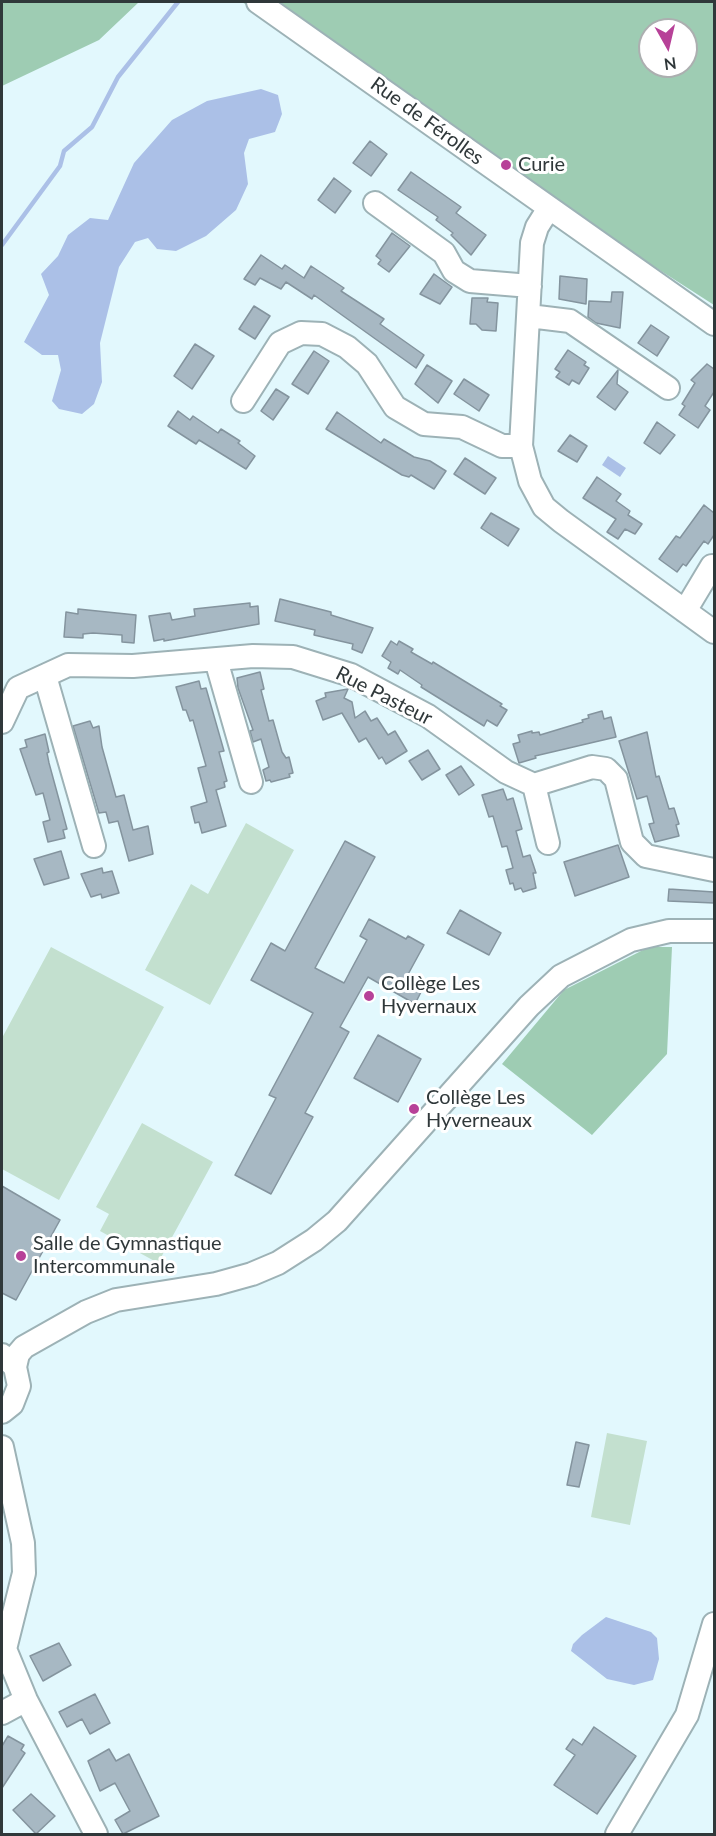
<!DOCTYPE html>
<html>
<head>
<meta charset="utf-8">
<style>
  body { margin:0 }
  #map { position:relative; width:716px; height:1836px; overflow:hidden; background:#e2f8fd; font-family:Lato,sans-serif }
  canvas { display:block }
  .frame { position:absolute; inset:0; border:3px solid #30383a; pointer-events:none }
  .north { position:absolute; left:638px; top:18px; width:60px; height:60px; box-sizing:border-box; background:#fff; border:2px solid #acafb0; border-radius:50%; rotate:172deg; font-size:16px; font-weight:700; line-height:24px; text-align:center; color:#30383a }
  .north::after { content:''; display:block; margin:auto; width:21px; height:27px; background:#b74198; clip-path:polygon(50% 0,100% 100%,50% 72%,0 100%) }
</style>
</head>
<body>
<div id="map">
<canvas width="716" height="1836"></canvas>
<div class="frame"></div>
<div class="north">N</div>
</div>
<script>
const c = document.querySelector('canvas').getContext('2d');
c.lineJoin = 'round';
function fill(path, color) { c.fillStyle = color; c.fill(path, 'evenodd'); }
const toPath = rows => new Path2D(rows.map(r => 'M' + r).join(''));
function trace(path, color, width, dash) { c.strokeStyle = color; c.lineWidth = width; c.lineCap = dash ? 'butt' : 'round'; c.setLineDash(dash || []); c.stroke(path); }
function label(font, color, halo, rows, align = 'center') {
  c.font = font + ' Lato,sans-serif'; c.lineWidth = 6; c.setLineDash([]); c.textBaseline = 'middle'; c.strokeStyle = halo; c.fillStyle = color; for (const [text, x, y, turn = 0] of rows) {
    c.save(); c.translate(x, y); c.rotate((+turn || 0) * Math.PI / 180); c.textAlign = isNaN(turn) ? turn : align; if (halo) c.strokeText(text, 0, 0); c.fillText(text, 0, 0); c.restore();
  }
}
const green = toPath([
  [246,823,294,850,210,1005,145,970,191,884,208,894],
  [51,947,164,1007,59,1200,2,1169,2,1038],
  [142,1123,213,1162,158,1263,100,1231,109,1214,96,1207],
  [607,1433,647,1441,630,1525,591,1517]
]);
const forest = toPath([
  [2,2,139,2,99,40,2,86],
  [242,2,714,2,714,305],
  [650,30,686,30,686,66,650,66],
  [649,947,672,947,667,1054,592,1135,502,1064,564,990]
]);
const water = toPath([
  [261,89,278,95,282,114,275,132,249,139,244,153,248,184,236,210,206,236,176,251,157,249,148,238,135,242,119,267,100,343,102,382,94,404,82,414,59,409,52,401,61,370,58,355,42,355,24,342,49,295,41,274,58,256,68,235,90,218,108,220,134,163,172,120,207,101],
  [608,456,626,468,620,477,602,465],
  [606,1617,651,1632,657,1638,659,1659,653,1680,634,1685,607,1679,571,1651,573,1644,582,1635]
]);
const stream = toPath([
  [2,245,60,166,64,151,92,127,118,77,178,2]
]);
const building = toPath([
  [370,141,387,154,371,176,353,163,370,141],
  [411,172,461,207,456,213,486,235,471,255,451,235,453,233,436,220,438,217,398,190,411,172],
  [334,178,351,191,335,213,318,200,334,178],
  [392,233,410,246,389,272,378,264,381,260,376,256,392,233],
  [261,255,282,269,285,265,304,278,311,266,344,288,341,291,384,319,380,324,424,355,416,368,314,295,312,299,286,282,281,289,260,278,255,285,244,279,261,255],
  [434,274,452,287,440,304,420,294,434,274],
  [560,276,587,279,586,304,559,299,560,276],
  [612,292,623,292,620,328,596,323,588,317,589,301,611,302,612,292],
  [472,298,488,298,487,302,498,303,496,331,482,330,476,324,470,324,472,298],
  [254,306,270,316,255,339,239,329,254,306],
  [651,325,669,337,657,356,638,343,651,325],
  [195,344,214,356,192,389,174,376,195,344],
  [568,350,586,362,584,365,589,368,579,384,572,380,569,385,556,377,560,372,555,369,568,350],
  [314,351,329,361,308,394,292,384,314,351],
  [707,364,714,369,714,392,705,406,710,410,698,428,679,415,685,406,682,404,695,383,691,380,707,364],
  [427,365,452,381,438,403,415,384,427,365],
  [618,370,617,384,628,392,615,410,597,397,618,370],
  [464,379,489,395,479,411,454,394,464,379],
  [276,389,289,397,273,420,261,411,276,389],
  [178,411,190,420,193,416,218,433,221,429,240,441,238,443,255,456,246,469,199,440,196,444,168,426,178,411],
  [337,412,381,443,384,439,414,457,430,461,446,471,434,489,411,475,409,477,402,475,326,429,337,412],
  [657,422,675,435,660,454,644,443,657,422],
  [570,435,587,446,577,462,558,451,570,435],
  [465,458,496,478,485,494,454,474,465,458],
  [597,477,621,494,616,501,630,511,628,515,642,524,635,534,625,529,618,539,607,532,616,519,583,498,597,477],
  [704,505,714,513,714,535,708,544,704,541,686,566,683,564,677,572,659,559,676,536,680,538,704,505],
  [491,513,519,529,508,546,481,528,491,513],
  [280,599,331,612,331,615,373,628,362,653,352,649,353,644,314,635,315,630,275,621,280,599],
  [250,603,250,607,258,606,259,624,164,641,164,639,154,641,149,616,170,613,172,620,195,616,194,609,250,603],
  [78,609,136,615,134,643,122,642,122,635,93,633,83,634,83,638,64,637,66,612,78,614,78,609],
  [391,641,397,645,399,641,413,649,411,652,432,664,433,662,502,704,500,706,507,710,497,726,487,720,484,726,421,687,422,685,400,670,398,674,388,668,391,662,382,656,391,641],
  [260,672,264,689,261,690,269,721,273,720,282,752,286,758,289,757,293,773,289,774,290,777,271,782,270,780,266,781,263,770,269,767,261,739,253,742,250,731,253,730,238,688,237,678,260,672],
  [199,681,201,689,206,688,224,751,219,752,227,781,224,782,225,787,216,790,226,826,202,833,199,822,195,823,191,807,207,802,198,768,206,766,193,720,190,721,186,710,183,710,176,687,199,681],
  [348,689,344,698,352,702,355,718,365,711,371,721,377,718,388,735,395,731,407,751,386,764,382,757,379,759,366,738,359,742,342,713,323,720,316,701,326,697,325,693,348,689],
  [602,711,604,719,611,717,616,737,535,756,536,758,519,763,513,744,520,742,518,735,532,731,532,733,539,732,540,735,583,722,582,720,589,718,588,715,602,711],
  [90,721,93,728,99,726,102,747,116,797,124,795,133,830,148,826,153,854,129,861,118,821,109,823,106,812,99,813,73,726,90,721],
  [647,732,656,777,659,776,669,809,674,808,679,824,676,825,679,836,655,842,649,824,654,823,647,796,637,799,619,741,647,732],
  [45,734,49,752,47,753,49,763,67,829,63,830,65,838,48,842,43,822,50,820,43,793,36,795,20,749,27,747,25,740,45,734],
  [428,750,440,769,422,780,409,761,428,750],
  [461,766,474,785,459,795,446,775,461,766],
  [503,789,507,800,513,798,522,829,516,831,523,857,530,855,536,873,533,873,536,888,523,892,521,888,515,890,513,883,510,884,506,870,513,868,507,846,502,847,493,816,489,817,482,795,503,789],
  [345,841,375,857,315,968,344,983,367,940,360,936,369,919,406,939,408,936,424,945,406,978,423,988,415,1004,368,977,340,1027,349,1032,305,1113,313,1117,271,1194,235,1175,276,1098,269,1095,313,1013,251,980,271,943,285,951,345,841],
  [618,845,629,877,575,896,564,862,618,845],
  [61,851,69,878,44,885,34,859,61,851],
  [102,868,103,873,112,871,119,893,102,898,101,894,91,897,81,874,102,868],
  [669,889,714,892,714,903,668,901,669,889],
  [460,910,501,933,489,955,447,933,460,910],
  [378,1035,421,1059,398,1102,354,1078,378,1035],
  [2,1186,60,1220,16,1300,2,1293,2,1186],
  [576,1442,589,1445,579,1487,567,1485,576,1442],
  [59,1643,71,1665,43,1681,30,1656,59,1643],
  [95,1694,110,1723,90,1734,82,1719,67,1727,59,1712,95,1694],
  [594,1727,636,1756,597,1814,554,1785,575,1755,566,1749,573,1739,582,1745,594,1727],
  [8,1736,24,1745,21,1750,25,1753,2,1788,2,1746,8,1736],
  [109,1749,116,1761,129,1754,159,1816,123,1834,115,1820,130,1811,115,1783,100,1791,88,1761,109,1749],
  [31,1794,55,1816,36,1834,13,1810,31,1794]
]);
const minor = toPath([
  [258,2,714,324],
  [375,203,444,253,454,271,470,281,530,286],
  [549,208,537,227,532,243,521,446,530,481,544,507,561,521,714,632],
  [529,316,570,321,668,388],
  [243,401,280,343,301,333,322,334,347,347,367,364,395,407,424,424,462,427,502,446,521,446],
  [685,611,712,566],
  [216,660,251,782],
  [45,676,94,846],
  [2,722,18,688,68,665,133,666,253,656,293,657,351,675,428,716,506,772,534,785,592,767,606,769,616,779,632,842,646,856,714,870],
  [534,785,548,843],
  [2,1355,15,1367,19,1386,12,1404,2,1412],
  [15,1367,18,1354,24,1347,86,1312,116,1300,216,1284,252,1274,278,1263,314,1240,337,1221,529,1006,561,976,631,940,669,931,714,931],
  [2,1447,23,1543,24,1573,5,1649,26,1700,96,1834],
  [2,1713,26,1700],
  [617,1834,687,1715,714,1624]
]);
const markers = [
  [506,165,6,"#b74198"],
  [369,996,6,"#b74198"],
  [414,1109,6,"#b74198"],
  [21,1256,6,"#b74198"]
];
const streetNames = [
  ["Rue de Férolles",427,121,36],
  ["Rue Pasteur",384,696,27]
];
const poiNames = [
  ["Curie",518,165],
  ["Collège Les",381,984],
  ["Hyvernaux",381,1007],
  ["Collège Les",426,1098],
  ["Hyverneaux",426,1121],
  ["Salle de Gymnastique",33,1244],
  ["Intercommunale",33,1267]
];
fill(green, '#c3e0cf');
fill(forest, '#9eccb3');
fill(water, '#abc0e7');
trace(stream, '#abc0e7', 4.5);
fill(building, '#a7b8c3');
trace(building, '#84949e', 1.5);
trace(minor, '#9db2b6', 26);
trace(minor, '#fff', 22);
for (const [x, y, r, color] of markers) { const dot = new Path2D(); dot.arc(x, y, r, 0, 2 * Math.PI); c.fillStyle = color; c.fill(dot); trace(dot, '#fff', 2); }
label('20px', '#30383a', '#fff', streetNames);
label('20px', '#30383a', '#fff', poiNames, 'left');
</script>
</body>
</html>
